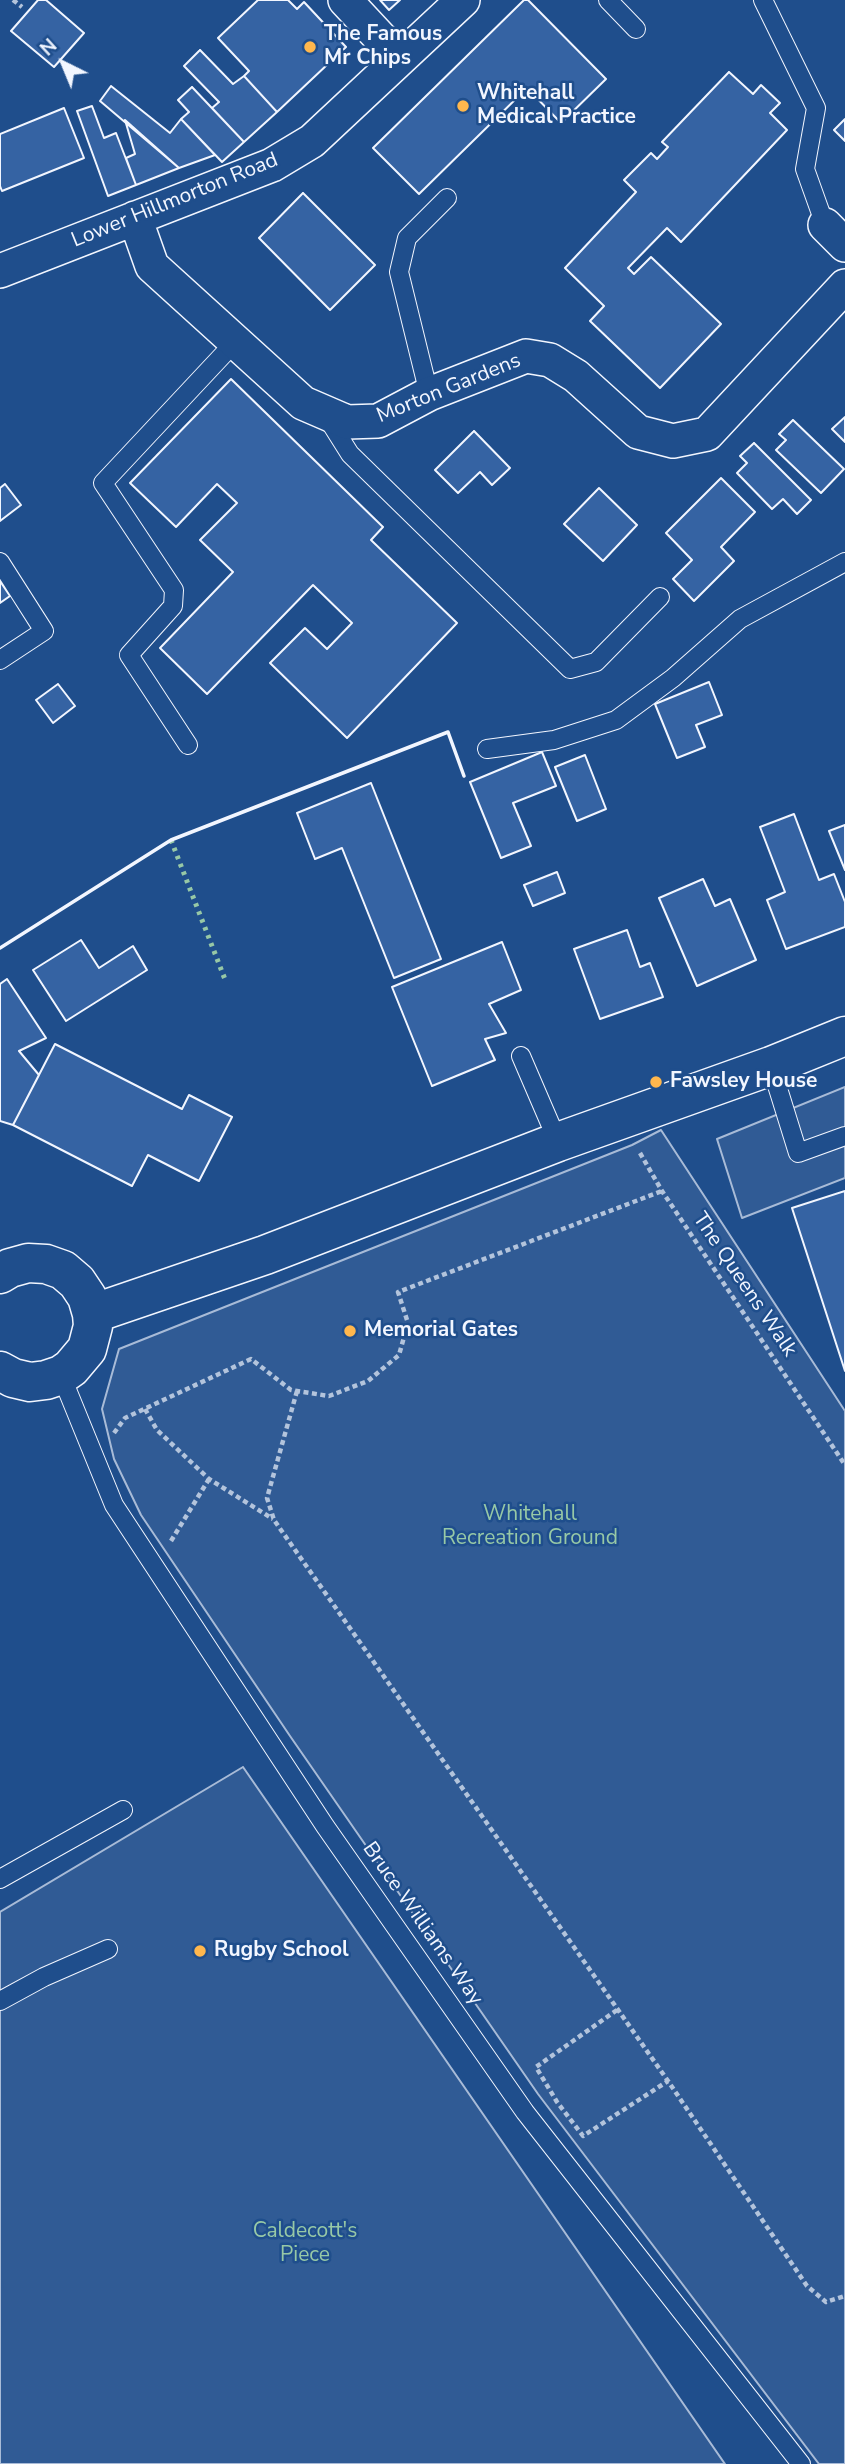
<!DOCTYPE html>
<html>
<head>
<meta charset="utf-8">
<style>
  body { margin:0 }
  #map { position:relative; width:845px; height:2464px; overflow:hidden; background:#1f4e8c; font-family:"Nunito Sans",sans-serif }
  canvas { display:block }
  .north { position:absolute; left:28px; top:28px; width:70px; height:70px; -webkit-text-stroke:5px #1f4e8c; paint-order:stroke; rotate:317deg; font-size:19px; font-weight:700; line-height:28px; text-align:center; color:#f2f6ff }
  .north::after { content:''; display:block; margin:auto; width:24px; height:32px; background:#f2f6ff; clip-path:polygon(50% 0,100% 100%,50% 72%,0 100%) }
</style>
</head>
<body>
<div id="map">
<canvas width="845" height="2464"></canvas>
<div class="north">N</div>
</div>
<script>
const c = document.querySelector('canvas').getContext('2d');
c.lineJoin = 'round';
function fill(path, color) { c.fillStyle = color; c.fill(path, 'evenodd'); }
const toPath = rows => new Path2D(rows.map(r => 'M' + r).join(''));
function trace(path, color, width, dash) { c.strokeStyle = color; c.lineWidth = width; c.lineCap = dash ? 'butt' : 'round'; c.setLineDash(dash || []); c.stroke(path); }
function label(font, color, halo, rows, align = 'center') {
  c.font = font + ' "Nunito Sans",sans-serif'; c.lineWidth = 5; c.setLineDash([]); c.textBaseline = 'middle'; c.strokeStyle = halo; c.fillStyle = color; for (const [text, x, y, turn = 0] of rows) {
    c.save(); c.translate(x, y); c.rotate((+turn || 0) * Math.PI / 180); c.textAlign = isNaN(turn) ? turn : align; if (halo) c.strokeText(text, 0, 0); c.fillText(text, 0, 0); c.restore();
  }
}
const built = toPath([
  [845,1087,845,1178,742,1218,717,1139,845,1087],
  [661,1130,845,1411,845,2464,819,2464,538,2094,290,1736,141,1515,114,1459,102,1409,119,1349,632,1145,661,1130],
  [243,1767,725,2464,0,2464,0,1912,243,1767]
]);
const building = toPath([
  [38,0,46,0,84,33,54,67,11,31,38,0],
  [258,0,288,0,297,9,304,2,346,47,277,112,244,76,249,71,218,38,258,0],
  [380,0,400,0,389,10,380,0],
  [524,0,528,0,606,79,561,123,527,88,419,194,373,148,524,0],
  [200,50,233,84,244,76,277,112,244,142,212,108,219,102,184,66,200,50],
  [729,72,753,94,761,85,780,103,770,113,787,130,681,242,667,228,628,268,634,274,651,257,721,324,660,388,590,321,604,306,565,268,636,192,624,180,651,153,657,159,668,147,662,142,729,72],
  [111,86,170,133,181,119,215,155,179,168,100,101,111,86],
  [192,87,244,142,222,162,181,119,189,112,178,100,192,87],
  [92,106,104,138,116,133,136,185,108,196,77,111,92,106],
  [64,108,84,158,2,191,0,186,0,134,64,108],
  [845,119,845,141,834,130,845,119],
  [125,120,179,168,136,185,126,158,135,154,125,120],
  [303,193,375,265,330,310,259,238,303,193],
  [231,379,383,527,371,540,457,623,347,738,270,663,305,628,327,649,352,623,313,585,207,694,160,648,233,572,200,540,237,503,217,484,176,527,130,483,231,379],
  [845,417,845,442,832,429,845,417],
  [793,420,844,469,821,493,776,450,786,440,779,434,793,420],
  [474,431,510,468,492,485,480,472,458,493,435,470,474,431],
  [754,443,811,500,797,514,783,499,772,509,737,473,747,463,740,456,754,443],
  [721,478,755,512,721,547,734,561,694,601,673,579,692,560,666,533,721,478],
  [5,484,21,505,0,521,0,488,5,484],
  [599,488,637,525,603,561,564,524,599,488],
  [0,581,10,596,0,603,0,581],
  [709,682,722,715,696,725,705,747,677,758,655,704,709,682],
  [58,684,75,706,53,723,36,700,58,684],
  [542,752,556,786,513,803,531,846,501,858,470,782,542,752],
  [585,755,606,809,577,821,555,767,585,755],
  [371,783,441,959,394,978,342,848,315,859,297,813,371,783],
  [794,814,819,880,834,874,845,902,845,927,786,949,767,900,785,892,760,827,794,814],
  [845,825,845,870,829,831,845,825],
  [557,872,565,893,533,906,524,885,557,872],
  [703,879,715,906,730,899,756,960,697,986,659,898,703,879],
  [627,930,640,967,650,963,663,997,600,1019,574,949,627,930],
  [81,940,99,968,133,946,147,970,66,1021,33,970,81,940],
  [502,942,521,990,489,1004,506,1033,485,1039,495,1060,432,1086,392,987,502,942],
  [7,979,46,1038,19,1051,39,1075,13,1125,0,1121,0,984,7,979],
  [55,1044,182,1109,189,1095,232,1117,199,1181,148,1155,132,1186,13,1125,55,1044],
  [845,1191,845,1371,792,1208,845,1191]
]);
const path = toPath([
  [13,0,22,7],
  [640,1153,662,1191,845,1465],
  [297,1391,267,1498,274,1520,668,2081,807,2286,826,2302,845,2296],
  [145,1409,157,1430,209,1479,273,1519],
  [114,1433,125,1418,251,1359,291,1390,297,1391,329,1396,368,1381,399,1355,408,1323,398,1292,662,1191],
  [171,1541,209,1479],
  [617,2010,536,2067,557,2102,583,2136,668,2081]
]);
const service = toPath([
  [608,0,636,29],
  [763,0,816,108,805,169,825,225],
  [429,394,399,272,407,238,447,198],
  [328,419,350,454,570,669,596,662,660,597],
  [0,562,44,631,0,660],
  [188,745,129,655,173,606,174,590,103,483,235,342],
  [487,749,554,740,616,720,673,678,740,619,845,562],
  [521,1056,558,1142],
  [771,1066,798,1153,845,1136],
  [61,1375,114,1505,325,1826,525,2112,801,2464],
  [0,1879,123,1810],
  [0,2001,44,1977,108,1949]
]);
const minor = toPath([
  [345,0,399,58],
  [135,218,152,266,303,403,347,422,378,421,429,394,526,356,550,360,576,376,638,432,673,441,707,434,845,286],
  [825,225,845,245],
  [0,271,272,165,312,141,463,0]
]);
const trunk = toPath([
  [0,1274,10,1268,28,1263,46,1264,63,1270,77,1282,87,1297,92,1314,93,1326,87,1349,71,1368,61,1375,46,1380,30,1382,13,1378,0,1371],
  [92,1314,265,1255,558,1142,771,1066,845,1036]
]);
const hedge = toPath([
  [171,840,226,982]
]);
const wall = toPath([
  [0,948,171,840,448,732,464,776]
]);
const markers = [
  [310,47,7,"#ffb74d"],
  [463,106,7,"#ffb74d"],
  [656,1082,7,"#ffb74d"],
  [350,1331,7,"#ffb74d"],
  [200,1951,7,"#ffb74d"]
];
const poiNames = [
  ["The Famous",324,35],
  ["Mr Chips",324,59],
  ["Whitehall",477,94],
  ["Medical Practice",477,118],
  ["Fawsley House",670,1082],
  ["Memorial Gates",364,1331],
  ["Rugby School",214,1951]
];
const streetNames = [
  ["Lower Hillmorton Road",175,201,-22],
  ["Morton Gardens",449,389,-22],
  ["The Queens Walk",744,1285,56],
  ["Bruce Williams Way",422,1924,55]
];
const parkNames = [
  ["Whitehall",530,1515],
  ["Recreation Ground",530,1539],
  ["Caldecott's",305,2232],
  ["Piece",305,2256]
];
fill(built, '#305b95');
trace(built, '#a8bbd7', 2);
fill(building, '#3563a3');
trace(building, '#f2f6ff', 2);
trace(service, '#f2f6ff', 20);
trace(minor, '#f2f6ff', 36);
trace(trunk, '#f2f6ff', 41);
trace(path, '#b3c4dc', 4.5, [5, 3.5]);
trace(service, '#1f4e8c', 18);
trace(minor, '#1f4e8c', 33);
trace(trunk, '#1f4e8c', 38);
trace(hedge, '#97c8a6', 5, [3.5, 5]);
trace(wall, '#f2f6ff', 3.5);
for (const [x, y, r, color] of markers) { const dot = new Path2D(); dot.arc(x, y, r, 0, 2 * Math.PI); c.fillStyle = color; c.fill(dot); trace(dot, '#1f4e8c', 2.5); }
label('bold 21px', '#f2f6ff', '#1f4e8c', poiNames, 'left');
label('21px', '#f2f6ff', '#1f4e8c', streetNames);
label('21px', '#97c8a6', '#1f4e8c', parkNames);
</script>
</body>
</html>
